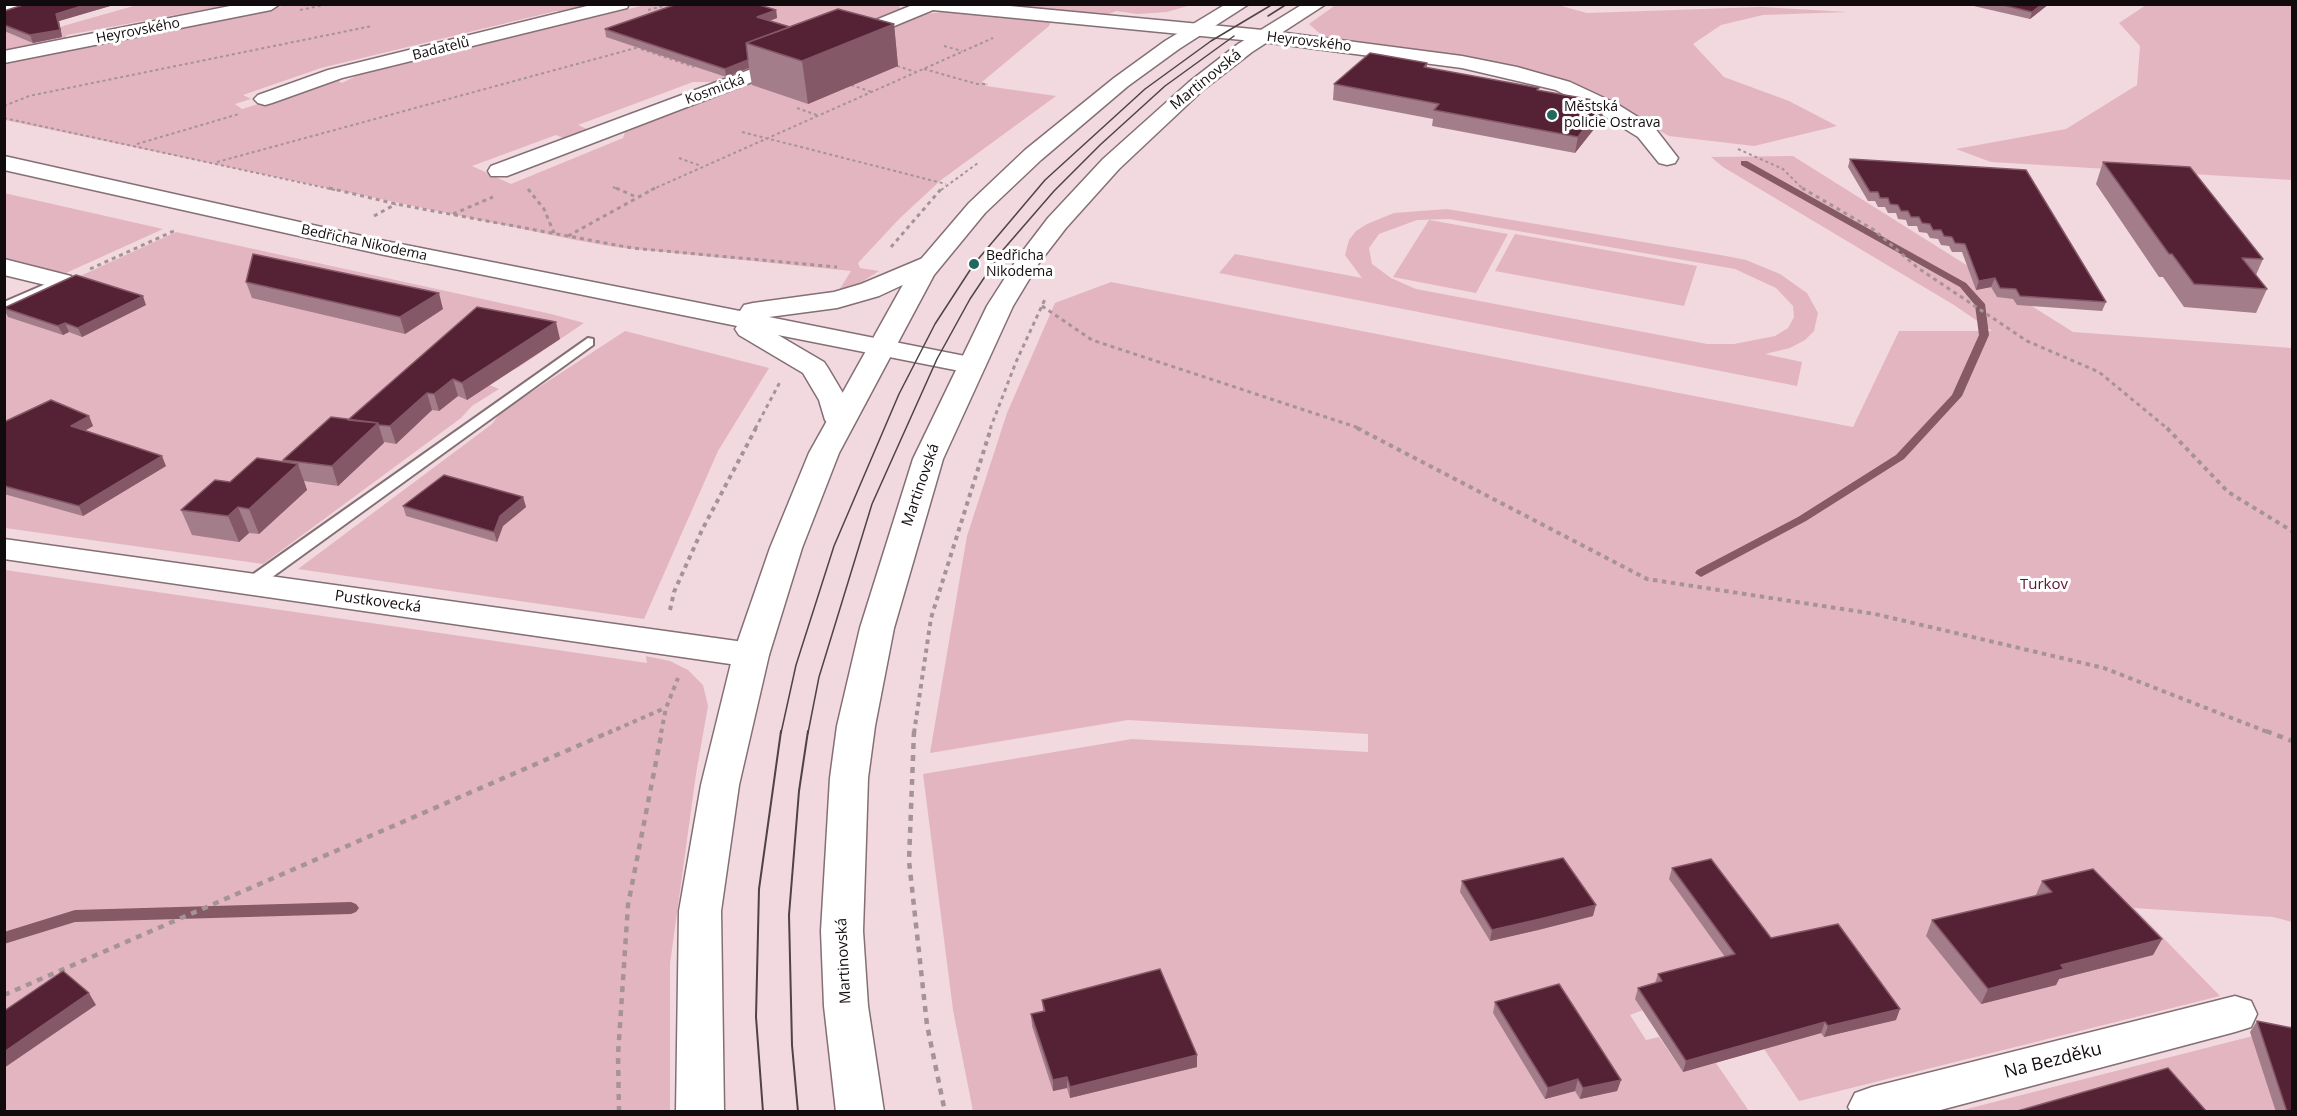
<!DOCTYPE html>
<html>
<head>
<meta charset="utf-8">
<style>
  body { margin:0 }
  #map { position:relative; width:2297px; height:1116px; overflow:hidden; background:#f1d9df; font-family:"Open Sans",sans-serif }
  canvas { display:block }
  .frame { position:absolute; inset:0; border:6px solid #120b0d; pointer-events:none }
</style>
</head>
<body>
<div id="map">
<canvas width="2297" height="1116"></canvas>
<div class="frame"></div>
</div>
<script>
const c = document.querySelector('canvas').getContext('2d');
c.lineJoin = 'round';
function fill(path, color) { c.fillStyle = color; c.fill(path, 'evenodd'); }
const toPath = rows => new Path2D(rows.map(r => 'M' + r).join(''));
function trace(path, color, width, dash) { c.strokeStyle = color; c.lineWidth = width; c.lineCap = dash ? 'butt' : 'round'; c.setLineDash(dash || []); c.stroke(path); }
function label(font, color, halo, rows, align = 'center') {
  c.font = font + ' "Open Sans",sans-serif'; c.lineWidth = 6; c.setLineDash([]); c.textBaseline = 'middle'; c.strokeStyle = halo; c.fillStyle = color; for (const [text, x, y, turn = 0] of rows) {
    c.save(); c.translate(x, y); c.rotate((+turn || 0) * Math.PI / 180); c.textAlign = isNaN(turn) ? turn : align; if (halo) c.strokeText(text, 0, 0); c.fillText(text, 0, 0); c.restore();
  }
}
const green = toPath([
  [293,4,611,5,567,13,556,11,321,68,243,95,251,99,235,104,242,109,337,80,342,83,358,75,645,5,899,6,900,9,892,15,718,82,693,82,578,125,589,130,566,139,556,135,472,166,511,184,623,138,625,132,919,15,948,11,1045,19,1051,22,1049,26,982,82,988,84,986,86,1056,96,941,180,899,219,858,263,860,268,879,271,857,285,838,292,851,271,615,247,575,240,5,120,5,61],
  [1337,4,1554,4,1587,13,1761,7,1848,12,1763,15,1721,25,1693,44,1724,77,1789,101,1837,126,1754,146,1669,136,1570,81,1529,70,1435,52,1325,38,1309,24],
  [137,5,229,5,67,35,64,39,5,51,4,31,21,38],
  [988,5,1191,5,1167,12,1138,14,1116,11,1105,16],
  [2146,5,2292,5,2292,180,1991,162,1956,149,2066,129,2137,85,2140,46,2119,23],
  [1793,156,2073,332,2292,348,2292,922,2273,917,2134,908,2220,996,1799,1101,1764,1049,1643,1010,1630,1015,1646,1040,1659,1037,1683,1072,1716,1063,1749,1111,973,1111,953,1010,923,774,1132,739,1368,752,1368,734,1128,720,930,753,967,536,1007,413,1055,303,1111,282,1853,427,1899,331,1992,331,1954,305,1723,167,1711,157],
  [4,193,163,229,66,273,16,265,5,262],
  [1447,209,1726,256,1746,260,1780,274,1807,293,1818,313,1814,331,1805,340,1790,348,1765,354,1802,362,1797,386,1219,273,1235,254,1362,278,1345,255,1349,240,1356,231,1367,224,1394,213],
  [1449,219,1735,269,1776,288,1793,306,1794,317,1788,328,1775,336,1734,344,1707,344,1416,289,1391,278,1372,264,1369,248,1379,234,1417,220],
  [1429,220,1508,234,1476,293,1393,277],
  [176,232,551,314,584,323,519,367,487,384,499,389,472,406,461,418,263,564,5,528,4,311],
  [1515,234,1697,266,1684,306,1495,271],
  [625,331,769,368,718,451,644,619,298,569,492,424,501,412],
  [5,570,647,663,646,656,670,661,688,670,703,685,708,706,696,774,670,964,670,1111,5,1112],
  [2292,1026,2292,1111,1959,1111]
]);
const stream = toPath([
  [1741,161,1747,161,1966,283,1985,304,1989,335,1962,396,1904,459,1806,521,1701,577,1695,573,1697,570,1798,517,1896,455,1952,395,1979,335,1975,305,1960,287,1741,165,1741,161],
  [351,902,356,904,359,908,356,912,351,914,75,922,4,944,4,932,75,910,351,902]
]);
const pathFar3 = toPath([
  [300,10,329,4],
  [648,10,671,4],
  [944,46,962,51],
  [641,49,694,67],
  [897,66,916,72],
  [924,69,977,84,988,84],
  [851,85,872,92],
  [4,106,29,96,372,26],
  [797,108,817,115],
  [4,118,335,190],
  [742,132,946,184],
  [137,144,239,114],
  [1738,149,1783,169,1804,190],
  [679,158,701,166],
  [217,162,643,46],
  [613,187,619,190],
  [651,190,993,38],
  [941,190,978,163]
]);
const pathFar2 = toPath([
  [329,188,396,204,632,248,837,267],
  [616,188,634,196],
  [1802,188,1874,230,1918,268,2027,341,2099,372,2168,429],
  [528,189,544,209,554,233],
  [453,214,493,197],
  [374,216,396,204],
  [568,236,655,188],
  [891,247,942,188],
  [90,269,176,230],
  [1042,306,1092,340,1362,429],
  [755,429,780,382],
  [990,429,1016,362,1046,297]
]);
const pathFar1 = toPath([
  [1357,428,1647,579,1875,614,2104,668,2270,733],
  [2167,428,2228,492,2292,531],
  [670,610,674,592,702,530,756,428],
  [608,733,665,708],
  [661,733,666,708,678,678],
  [914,733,931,618,991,428]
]);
const path = toPath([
  [914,731,909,861,927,1025,945,1112],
  [2266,731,2292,741],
  [4,995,612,731],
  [619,1112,618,1055,628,905,662,731]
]);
const lane = toPath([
  [62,277,67,278,67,284,4,311,4,302,62,277],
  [588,338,593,339,593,345,257,588,245,588,243,584,245,580,588,338]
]);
const street = toPath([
  [36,4,34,8,4,17,4,5,36,4],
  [240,4,280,4,271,10,4,63,4,51,240,4],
  [595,4,629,4,627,8,342,78,272,103,265,105,258,103,254,99,258,95,328,70,595,4],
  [915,4,989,4,1263,30,1462,56,1517,67,1570,82,1617,104,1654,127,1678,158,1675,163,1667,165,1659,163,1638,137,1601,114,1556,90,1462,68,1263,42,933,10,853,43,846,45,836,39,839,35,915,4],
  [792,54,799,56,802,60,799,64,507,176,491,176,488,171,491,166,792,54],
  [4,156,380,240,740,311,744,305,753,303,834,292,861,284,930,255,939,258,943,263,939,268,879,296,837,308,769,317,970,357,980,359,984,365,980,371,970,373,778,335,824,362,828,368,847,400,855,420,850,426,840,429,830,426,825,420,819,400,803,373,739,335,735,329,737,326,380,254,4,170,4,156],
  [4,259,71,276,75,281,71,286,62,289,4,275,4,259],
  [4,539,751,643,764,647,769,655,764,663,751,667,4,559,4,539],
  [2235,996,2251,1001,2257,1014,2251,1027,2235,1032,1933,1112,1851,1112,1848,1107,1855,1093,1872,1087,2235,996]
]);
const secondary = toPath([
  [1226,4,1249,4,1179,49,1128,86,1041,160,985,213,934,275,839,453,802,548,769,655,739,785,721,911,724,1112,676,1112,679,911,701,785,733,655,770,548,809,453,910,272,969,203,1025,150,1114,78,1165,41,1226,4],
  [1303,4,1326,4,1252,52,1203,90,1119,169,1066,228,1039,263,1013,306,943,459,894,628,875,726,868,778,863,931,868,1006,884,1112,836,1112,824,1006,821,931,830,778,837,726,860,628,913,459,987,306,1019,256,1048,218,1103,159,1189,82,1238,44,1303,4]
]);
const tramFar1 = toPath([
  [1268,16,1287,4],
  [781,733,796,665,834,546,899,394,935,324,974,264,1045,180,1145,89,1211,41,1273,4],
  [808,733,819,677,872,504,937,359,970,299,1002,251,1054,191,1100,145,1165,86,1234,36]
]);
const tram = toPath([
  [763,1112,756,1017,759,889,781,731],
  [798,1112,792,1045,789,915,799,791,808,731]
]);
const wall = toPath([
  [26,4,117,4,59,21,62,37,33,43,4,31,4,11],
  [1965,4,2049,4,2030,19],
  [776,10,777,18,769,21,790,27,894,24,898,66,808,104,752,85,749,68,726,77,606,37,605,29],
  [1427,63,1427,68,1539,91,1602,119,1575,153,1432,126,1433,119,1333,100,1334,84],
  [1850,159,2106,302,2102,311,2017,305,2013,299,1997,297,1991,287,1976,290,1962,252,1952,252,1949,246,1941,245,1938,239,1930,238,1927,233,1919,232,1917,226,1908,226,1906,220,1898,219,1896,213,1888,213,1885,207,1878,207,1875,201,1868,201,1848,167],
  [2103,162,2263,259,2256,275,2267,289,2256,313,2184,307,2163,277,2159,277,2096,184],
  [246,282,443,309,405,334,252,298],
  [146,305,82,337,69,332,63,335,8,317,4,309,4,308],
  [560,339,467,400,458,396,439,411,432,410,396,444,384,442,338,486,304,481,307,490,259,534,249,533,239,542,192,535,181,510,230,482,284,462,283,460,348,420],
  [89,416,93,426,85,430,166,466,83,516,4,494,4,422],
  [523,497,526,507,503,526,497,542,406,516,403,506],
  [1672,868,1771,938,1896,1020,1824,1037,1821,1033,1683,1072,1635,999,1638,988,1655,983,1658,974,1725,957,1669,879],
  [1462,881,1593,916,1538,930,1490,941,1460,892],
  [2042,881,2162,939,2153,955,2059,979,2056,985,1981,1004,1926,936,1932,920,2035,897],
  [1042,1000,1197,1055,1197,1067,1070,1098,1067,1088,1053,1091,1032,1026,1031,1014,1043,1011],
  [1495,1002,1621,1080,1617,1091,1580,1099,1575,1091,1545,1099,1493,1013],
  [2257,1021,2292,1112,2276,1112,2250,1032]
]);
const shadedWall = toPath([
  [88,4,117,4,59,21,62,37,33,43,30,35,56,14],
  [2042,4,2049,4,2030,19,2032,12],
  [776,10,777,18,758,25,757,17],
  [894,24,898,66,808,104,802,61],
  [748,60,749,68,726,77,725,69],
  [1604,102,1602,119,1575,153,1578,137],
  [1995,278,1991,287,1976,290,1979,281],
  [439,293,443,309,405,334,400,317],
  [143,296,146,305,82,337,78,328],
  [556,322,560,339,467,400,462,383],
  [65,323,69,332,63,335,58,326],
  [453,379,458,396,439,411,434,394],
  [427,393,432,410,396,444,390,426],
  [89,416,93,426,76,436,71,426],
  [378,423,384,443,338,486,332,466],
  [162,456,166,466,83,516,79,506],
  [298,464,307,490,259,534,249,509],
  [523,497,526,507,503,526,497,542,494,532,500,516],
  [238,507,249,533,239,542,228,516],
  [1596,905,1593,916,1538,930,1490,941,1492,930],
  [2162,939,2153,955,2059,979,2056,985,1981,1004,1988,989,2061,965],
  [89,993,96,1005,4,1068,4,1052],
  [1900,1009,1896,1020,1824,1037,1828,1026],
  [1825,1022,1821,1033,1683,1072,1686,1061],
  [1197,1055,1197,1067,1070,1098,1070,1087],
  [1067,1077,1067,1088,1053,1091,1053,1080],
  [1578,1079,1575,1091,1545,1099,1548,1088],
  [1621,1080,1617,1091,1580,1099,1583,1088]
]);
const building = toPath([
  [26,4,88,4,56,14,60,30,30,35,4,25,4,11,26,4],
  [677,4,756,4,776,10,757,17,790,27,746,43,748,60,725,69,605,29,677,4],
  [1999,4,2042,4,2032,12,1999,4],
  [838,9,894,24,802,61,746,43,838,9],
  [1370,53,1427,63,1424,67,1539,88,1537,90,1604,102,1578,137,1434,110,1439,104,1334,84,1370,53],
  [1850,159,2026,170,2106,302,2020,296,2016,289,2000,288,1995,278,1979,281,1965,244,1955,243,1952,237,1944,236,1941,230,1933,230,1930,224,1922,223,1919,217,1911,217,1908,211,1901,211,1898,205,1890,204,1888,198,1880,198,1878,192,1870,192,1850,159],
  [2103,162,2190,167,2263,259,2242,258,2267,289,2194,284,2172,254,2169,254,2103,162],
  [253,254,439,293,400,317,246,282,253,254],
  [76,275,143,296,78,328,65,323,58,326,4,308,76,275],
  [477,307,556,322,462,383,453,379,434,394,427,393,390,426,379,425,378,423,348,420,477,307],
  [51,400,89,416,71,426,162,456,79,506,4,486,4,422,51,400],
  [331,417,378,423,332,466,283,460,331,417],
  [257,458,298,464,249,509,238,507,228,516,181,510,215,480,230,482,257,458],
  [444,475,523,497,500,516,494,532,403,506,444,475],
  [1563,858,1596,905,1540,919,1492,930,1462,881,1563,858],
  [1711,859,1771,938,1838,924,1900,1009,1828,1026,1825,1022,1686,1061,1638,988,1662,981,1658,974,1735,954,1672,868,1711,859],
  [2093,869,2162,939,2061,965,2064,969,1988,989,1932,920,2052,892,2042,881,2093,869],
  [1160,969,1197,1055,1070,1087,1067,1077,1053,1080,1031,1014,1045,1011,1042,1000,1160,969],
  [63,971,89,993,4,1052,4,1011,63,971],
  [1559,984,1621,1080,1583,1088,1578,1079,1548,1088,1495,1002,1559,984],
  [2257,1021,2292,1028,2292,1112,2287,1112,2257,1021],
  [2168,1068,2207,1112,2014,1112,2168,1068]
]);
const markers = [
  [1552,115,6,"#22695d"],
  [974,264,6,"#22695d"]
];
const farStreetnames = [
  ["Heyrovského",138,31,-11],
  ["Heyrovského",1309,42,7],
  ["Badatelů",441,49,-14],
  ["Kosmická",715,90,-20],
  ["Bedřicha Nikodema",364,243,12]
];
const farPoinames = [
  ["Městská",1564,107],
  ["policie Ostrava",1564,123],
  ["Bedřicha",986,256],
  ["Nikodema",986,272]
];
const streetNames = [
  ["Martinovská",1206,80,-39],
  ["Martinovská",921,485,-71],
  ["Pustkovecká",378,602,8],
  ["Martinovská",844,961,-93]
];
const parkNames = [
  ["Turkov",2044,585]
];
const nearStreetnames = [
  ["Na Bezděku",2053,1061,-14]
];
fill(green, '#e3b5c1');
fill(stream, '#865966');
trace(lane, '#846f74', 4);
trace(street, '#846f74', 3);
trace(secondary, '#846f74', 3);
trace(pathFar3, '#a69398', 2, [3, 3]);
trace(pathFar2, '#a69398', 3, [4, 4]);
trace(pathFar1, '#a69398', 4, [4.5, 4.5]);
trace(path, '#a69398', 4.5, [6, 6]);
fill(lane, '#fff');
fill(street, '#fff');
fill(secondary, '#fff');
trace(tramFar1, '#4f4346', 1.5);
trace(tram, '#4f4346', 2);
fill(wall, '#a37d8a');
fill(shadedWall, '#845867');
fill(building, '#552134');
trace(building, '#845867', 1.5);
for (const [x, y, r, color] of markers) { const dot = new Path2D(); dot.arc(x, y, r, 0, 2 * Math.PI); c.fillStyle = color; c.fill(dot); trace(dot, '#fff', 2); }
label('14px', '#120b0d', '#fff', farStreetnames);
label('14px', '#120b0d', '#fff', farPoinames, 'left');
label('15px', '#120b0d', '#fff', streetNames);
label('15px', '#5e1333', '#fff', parkNames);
label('18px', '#120b0d', '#fff', nearStreetnames);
</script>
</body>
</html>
